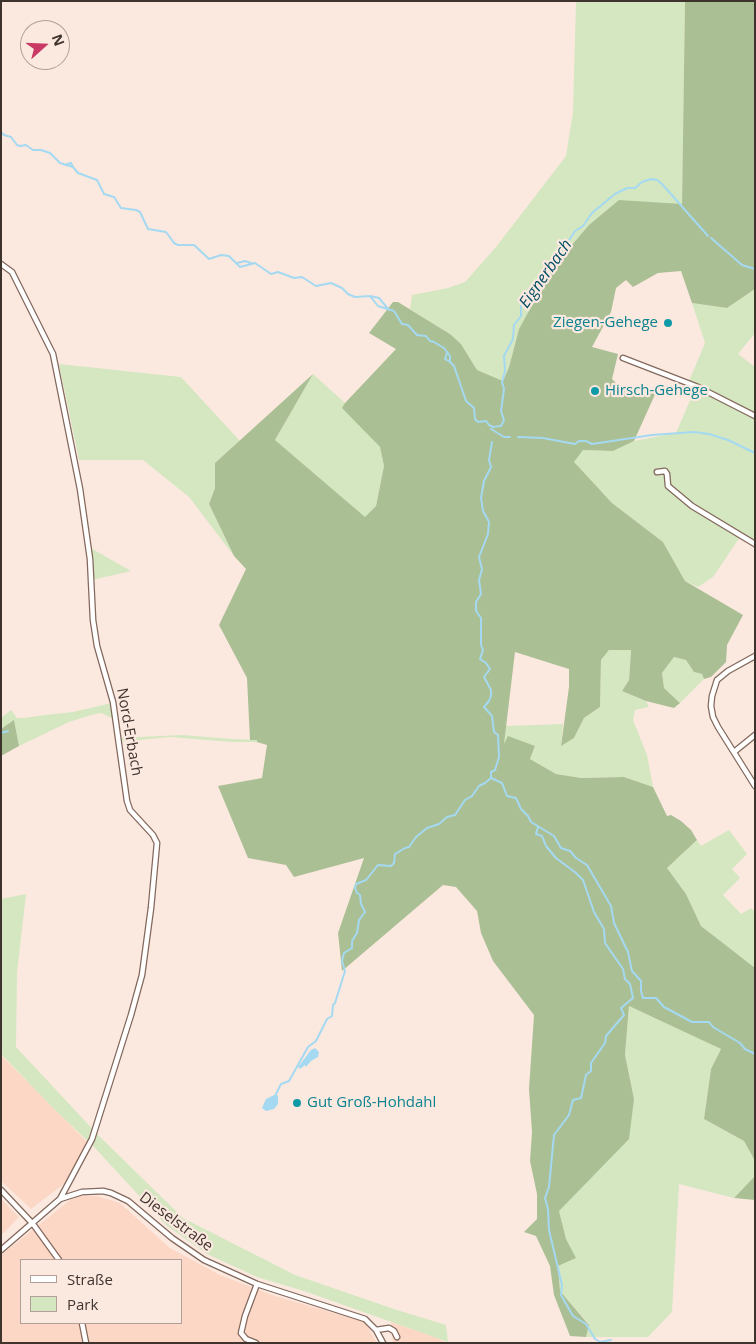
<!DOCTYPE html>
<html>
<head>
<meta charset="utf-8">
<style>
  body { margin:0 }
  #map { position:relative; width:756px; height:1344px; overflow:hidden; background:#fbe9e0; font-family:"Open Sans",sans-serif }
  canvas { display:block }
  .frame { position:absolute; inset:0; border:2px solid #3f332e; pointer-events:none }
  .legend { position:absolute; left:20px; top:1259px; width:162px; height:65px; box-sizing:border-box; background:#fbe9e0; border:1px solid #b0a099; margin:0; padding:6px 9px; list-style:none; font-size:15px; color:#3f332e }
  .legend li { display:flex; align-items:center; gap:10px; height:25px }
  .legend b { width:25px; border:1px solid #b0a099 }
  .north { position:absolute; left:20px; top:20px; width:50px; height:50px; box-sizing:border-box; background:#fbe9e0; border:1px solid #b0a099; border-radius:50%; rotate:70deg; font-size:14px; font-weight:700; line-height:20px; text-align:center; color:#3f332e }
  .north::after { content:''; display:block; margin:auto; width:18px; height:22px; background:#c83963; clip-path:polygon(50% 0,100% 100%,50% 72%,0 100%) }
</style>
</head>
<body>
<div id="map">
<canvas width="756" height="1344"></canvas>
<div class="frame"></div>
<ul class="legend">
<li><b style="height:6px;background:#fff"></b>Straße</li>
<li><b style="height:14px;background:#d4e7c0"></b>Park</li>
</ul>
<div class="north">N</div>
</div>
<script>
const c = document.querySelector('canvas').getContext('2d');
c.lineJoin = 'round';
function fill(path, color) { c.fillStyle = color; c.fill(path, 'evenodd'); }
const toPath = rows => new Path2D(rows.map(r => 'M' + r).join(''));
function trace(path, color, width, dash) { c.strokeStyle = color; c.lineWidth = width; c.lineCap = dash ? 'butt' : 'round'; c.setLineDash(dash || []); c.stroke(path); }
function label(font, color, halo, rows, align = 'center') {
  c.font = font + ' "Open Sans",sans-serif'; c.lineWidth = 4.5; c.setLineDash([]); c.textBaseline = 'middle'; c.strokeStyle = halo; c.fillStyle = color; for (const [text, x, y, turn = 0] of rows) {
    c.save(); c.translate(x, y); c.rotate((+turn || 0) * Math.PI / 180); c.textAlign = isNaN(turn) ? turn : align; if (halo) c.strokeText(text, 0, 0); c.fillText(text, 0, 0); c.restore();
  }
}
const built = toPath([
  [1,1055,88,1143,65,1183,31,1209,1,1181],
  [75,1196,97,1196,120,1203,170,1248,220,1275,275,1296,365,1322,377,1343,1,1343,1,1255],
  [21,1260,181,1260,181,1323,21,1323],
  [1,1199,19,1217,1,1236],
  [391,1322,438,1338,447,1343,393,1343]
]);
const green = toPath([
  [576,1,685,1,682,205,619,200,519,329,509,367,503,381,477,370,461,344,450,334,410,309,412,295,448,288,465,282,496,247,566,156,573,112],
  [755,289,755,333,738,354,755,367,755,540,742,534,713,577,698,587,685,581,663,542,612,503,573,462,583,450,613,451,634,441,676,433,695,389,688,386,689,381,705,343,692,303,727,308],
  [59,364,181,377,240,441,215,463,215,488,209,504,234,556,189,497,143,460,79,460],
  [313,374,345,403,343,408,380,447,384,466,376,506,365,518,275,440],
  [89,547,131,571,92,580],
  [631,649,629,680,622,691,646,701,649,707,635,710,633,720,647,755,653,787,624,777,581,778,556,774,530,759,535,747,503,746,506,726,563,724,561,745,574,738,584,718,600,707,601,660,609,650],
  [674,657,686,660,694,672,702,674,704,679,680,703,664,688,662,673],
  [112,703,116,720,101,713,91,715,69,722,19,746,14,721,1,729,1,718,11,710,17,718,24,718,45,715,73,712],
  [182,735,232,739,257,740,257,742,232,742,170,737,118,742,118,738],
  [729,830,747,854,732,869,740,878,723,895,741,914,751,908,755,912,754,968,701,926,686,894,667,868,697,840,701,846],
  [26,894,17,973,16,1047,99,1136,183,1218,295,1275,397,1310,446,1325,448,1342,307,1292,257,1277,207,1254,166,1225,95,1148,52,1107,1,1054,1,899],
  [629,1006,721,1049,711,1069,704,1119,744,1141,755,1161,755,1176,734,1198,679,1184,672,1312,648,1337,586,1337,589,1324,560,1291,558,1266,575,1258,566,1240,559,1211,634,1099,625,1055]
]);
const forest = toPath([
  [685,1,755,1,755,289,727,308,692,303,681,271,658,273,633,287,626,280,616,288,611,312,592,347,618,354,612,379,616,383,640,394,657,390,634,441,613,451,583,450,574,462,612,503,663,542,685,581,743,615,727,645,726,662,711,677,704,679,702,674,694,672,686,660,674,657,662,673,664,688,680,703,674,708,646,701,622,691,629,680,631,650,609,650,601,660,600,707,584,718,574,738,561,746,569,687,569,669,515,652,504,744,508,736,535,746,530,759,556,774,581,778,624,777,653,787,667,816,671,815,681,821,691,830,697,840,667,868,686,894,701,926,755,968,755,1161,744,1141,704,1119,711,1069,721,1049,629,1006,625,1055,634,1099,629,1139,559,1211,566,1239,576,1258,558,1266,560,1291,589,1325,586,1337,570,1336,554,1295,550,1266,536,1236,524,1232,537,1219,537,1194,530,1161,532,1132,529,1089,534,1015,493,961,481,933,477,911,456,887,443,885,342,971,338,933,364,858,294,877,286,865,248,858,218,786,262,778,267,745,257,742,257,740,250,740,247,678,219,625,246,569,234,556,209,504,215,488,215,463,313,374,275,440,365,517,376,506,384,466,380,447,342,408,345,403,396,349,369,333,393,302,398,302,450,334,461,344,477,370,503,381,509,367,519,329,554,266,589,225,619,200,682,204],
  [14,720,19,746,1,756,1,729],
  [755,1176,755,1200,734,1198]
]);
const water = toPath([
  [315,1048,319,1052,318,1057,311,1061,306,1067,305,1065,300,1069,298,1067,311,1050],
  [276,1094,278,1096,278,1104,274,1109,266,1111,262,1108,266,1099]
]);
const stream = toPath([
  [1,132,4,135,11,137,17,145,20,146,26,145,33,150,41,150,50,153,60,163,73,167,78,173,97,180,104,194,114,197,121,208,136,210,140,212,148,229,166,232,174,243,178,245,194,245,209,259,221,255,229,256,240,267,255,263,271,274,278,272,294,278,302,277,316,286,331,283,342,288,348,294,355,297,370,296,378,306,394,311,402,324,408,325,417,335,426,336,430,341,434,342,444,348,450,356,450,362,454,366,466,401,474,408,475,419,478,422,486,421,489,425,493,427,501,426,504,420,501,411,504,389,502,382,505,371,504,356,513,339,514,325,521,316,521,306,530,291,544,276,550,263,559,258,568,245,569,240,575,231,583,226,592,213,615,194,627,188,635,188,642,182,651,179,657,180,662,184,708,236],
  [67,164,71,163,73,167],
  [711,238,742,265,755,269],
  [237,263,245,261,251,263],
  [370,296,379,298,389,310],
  [447,353,445,359,450,362],
  [491,429,504,437,510,437],
  [518,437,543,438,575,444,579,441,586,441,592,444,652,435,694,432,709,434,728,440,755,453],
  [1,733,8,731],
  [491,778,502,783,507,796,516,798,521,809,528,816,531,822,554,836,561,848,570,851,576,858,587,865,611,906,614,923,628,952,632,971,641,981,641,991,643,998,656,998,664,1007,692,1022,709,1022,713,1027,740,1043,745,1049,755,1054],
  [538,827,536,834,542,836,546,846,556,858,576,873,583,880,594,912,604,929,605,943,623,969,625,979,630,984,633,998,621,1008,624,1015,606,1036,605,1043,591,1063,591,1071,586,1075,581,1098,573,1100,569,1115,554,1135,549,1187,545,1198,548,1209,549,1230,562,1285,561,1295,573,1316,586,1324,595,1339,600,1342,611,1340],
  [276,1094,281,1084,289,1081,308,1047,316,1041,327,1019,332,1016,333,1005,335,1003,345,971,342,961,344,953,352,948,352,941,357,933,359,920,365,912,361,904,360,895,357,893,355,888,356,884,366,880,378,865,391,866,394,863,395,854,405,848,409,847,416,837,427,828,439,824,447,817,455,815,465,800,472,796,479,786,485,783,491,778,491,772,495,770,499,757,498,735,494,732,492,716,484,707,489,701,491,696,491,690,484,677,490,669,486,663,480,659,483,650,481,645,481,618,476,611,476,602,481,594,479,580,482,569,479,557,488,534,489,522,483,511,481,498,484,481,491,467,489,460,492,442]
]);
const minor = toPath([
  [1,264,12,272,53,354,80,489,90,559,93,620,97,646,113,702,127,801,130,810,153,835,157,843,151,908,142,975,131,1015,92,1139,60,1199],
  [623,358,698,387,755,416],
  [657,472,665,471,667,474,668,486,692,506,755,544],
  [755,656,728,671,717,680,712,696,711,706,713,717,718,727,755,786],
  [734,752,755,735],
  [1,1190,33,1224,59,1260],
  [1,1250,60,1199,82,1192,103,1191,111,1193,128,1201,172,1238,204,1260,257,1284,365,1319,376,1330,383,1343],
  [82,1323,86,1343],
  [376,1330,389,1328,394,1331,397,1337],
  [256,1343,246,1339,241,1333,245,1316,257,1284]
]);
const markers = [
  [668,323,5,"#0f9aa8"],
  [595,391,5,"#0f9aa8"],
  [297,1103,5,"#0f9aa8"]
];
const cultureNames = [
  ["Ziegen-Gehege",658,323,"right"],
  ["Hirsch-Gehege",605,391],
  ["Gut Groß-Hohdahl",307,1103]
];
const streetNames = [
  ["Nord-Erbach",129,732,80],
  ["Dieselstraße",176,1222,37]
];
const waterNames = [
  ["Eignerbach",546,274,-55]
];
fill(built, '#fdd7c6');
fill(green, '#d4e7c0');
fill(forest, '#abbf94');
fill(water, '#a4d9f1');
trace(stream, '#a4d9f1', 2);
trace(minor, '#83685c', 7);
trace(minor, '#fff', 4.5);
for (const [x, y, r, color] of markers) { const dot = new Path2D(); dot.arc(x, y, r, 0, 2 * Math.PI); c.fillStyle = color; c.fill(dot); trace(dot, '#fbe9e0', 2); }
label('15px', '#0d838f', '#fbe9e0', cultureNames, 'left');
label('15px', '#3f332e', '#fbe9e0', streetNames);
label('italic 16px', '#024d65', '#fbe9e0', waterNames);
</script>
</body>
</html>
